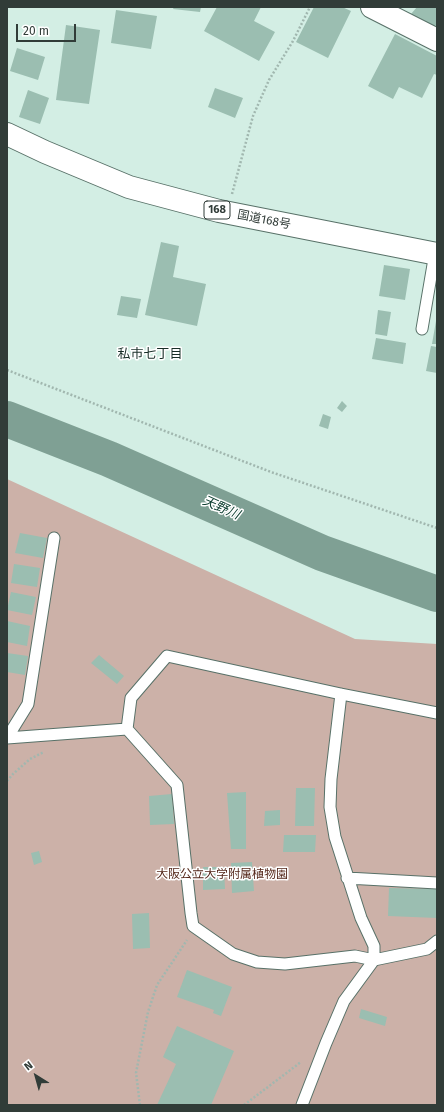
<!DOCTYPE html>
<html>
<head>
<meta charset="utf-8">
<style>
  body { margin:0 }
  #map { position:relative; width:444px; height:1112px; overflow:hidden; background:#d3eee4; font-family:"Fira Sans",sans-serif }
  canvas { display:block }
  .frame { position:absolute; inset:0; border:8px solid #313c38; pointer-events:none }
  .north { position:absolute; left:16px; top:1056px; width:40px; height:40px; -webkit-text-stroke:3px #fff; paint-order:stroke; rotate:323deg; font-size:11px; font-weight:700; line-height:16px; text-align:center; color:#313c38 }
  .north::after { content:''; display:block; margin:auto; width:14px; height:18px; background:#313c38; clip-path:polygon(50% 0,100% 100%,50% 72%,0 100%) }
  .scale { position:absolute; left:16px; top:24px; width:60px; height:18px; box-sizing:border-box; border:2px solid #313c38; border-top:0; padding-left:5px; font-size:12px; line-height:14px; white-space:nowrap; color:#313c38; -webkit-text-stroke:3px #fff; paint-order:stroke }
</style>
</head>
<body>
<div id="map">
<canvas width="444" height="1112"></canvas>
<div class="frame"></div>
<div class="north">N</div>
<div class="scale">20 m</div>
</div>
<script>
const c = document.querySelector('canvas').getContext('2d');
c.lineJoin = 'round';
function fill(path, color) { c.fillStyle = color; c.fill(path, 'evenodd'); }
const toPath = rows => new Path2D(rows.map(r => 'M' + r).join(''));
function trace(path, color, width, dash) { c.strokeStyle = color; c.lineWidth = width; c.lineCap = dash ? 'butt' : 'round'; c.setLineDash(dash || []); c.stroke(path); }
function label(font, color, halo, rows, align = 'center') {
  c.font = font + ' "Fira Sans","Noto Sans JP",sans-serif'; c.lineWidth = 3; c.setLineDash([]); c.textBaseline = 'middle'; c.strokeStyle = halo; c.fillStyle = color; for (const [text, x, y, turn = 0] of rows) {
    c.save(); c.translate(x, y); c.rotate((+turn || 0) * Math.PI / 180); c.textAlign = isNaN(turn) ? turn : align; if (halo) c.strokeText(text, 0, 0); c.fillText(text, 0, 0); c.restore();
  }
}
const green = toPath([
  [7,479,355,639,437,644,437,1105,7,1105]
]);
const river = toPath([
  [7,419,109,459,322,553,437,594]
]);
const building = toPath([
  [174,7,201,7,200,12,173,9],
  [217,7,261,7,254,21,275,32,259,61,204,31],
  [314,7,342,7,351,11,328,58,296,42],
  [417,7,437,7,437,24,431,31,411,14],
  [116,10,157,16,151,49,111,43],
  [66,25,100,30,89,104,56,100],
  [395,34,437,56,437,75,434,74,422,98,399,87,393,99,368,86],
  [17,48,45,57,38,80,10,71],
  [215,88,243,98,235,118,208,107],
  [28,90,49,98,40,124,19,117],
  [161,242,179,246,173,277,206,284,197,326,145,315],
  [384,265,410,269,405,300,379,296],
  [121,296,141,299,137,318,117,315],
  [378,310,391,312,387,336,375,334],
  [436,321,437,321,437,344,432,344],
  [376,338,406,343,403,364,372,359],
  [431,346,437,347,437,373,426,371],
  [342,401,347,406,342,412,337,408],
  [323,414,331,417,328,429,319,426],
  [20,533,47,538,43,558,15,553],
  [14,564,40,568,37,587,11,583],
  [11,592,36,597,32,615,7,610],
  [7,621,30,626,27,646,7,642],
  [7,653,28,656,25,675,7,672],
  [99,655,124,676,117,684,91,663],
  [296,788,315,788,314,826,295,826],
  [246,792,246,849,231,849,227,793],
  [172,794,174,824,150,825,149,796],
  [280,810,280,825,264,826,265,811],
  [284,835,316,835,315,852,283,852],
  [39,851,42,862,34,865,31,853],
  [252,862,254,891,232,893,231,863],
  [203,867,224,867,225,889,203,890],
  [389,888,437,889,437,918,388,916],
  [149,913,150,948,133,949,132,914],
  [187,970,232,987,221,1016,213,1013,214,1010,177,997],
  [361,1009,387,1017,385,1026,359,1018],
  [177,1026,234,1051,211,1105,157,1105,176,1064,163,1057]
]);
const path = toPath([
  [232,194,253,116,269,80,293,41,310,7],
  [7,370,271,472,437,528],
  [7,781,13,774,30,759,44,752],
  [140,1105,136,1073,148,1012,157,985,187,940],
  [244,1105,301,1062]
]);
const service = toPath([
  [422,329,435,253],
  [127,729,131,698,167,656,341,694,437,713],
  [7,738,127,729,177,785,191,913,193,926,233,954,257,962,285,964,355,956,374,960,374,946,361,918,335,837,330,807,331,779,341,694],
  [7,738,28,704,54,538],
  [347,878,437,883],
  [302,1105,326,1043,344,1001,374,960,427,949,437,941]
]);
const tertiary = toPath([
  [372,7,437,40]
]);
const trunk = toPath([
  [7,134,45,152,129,187,219,211,437,254]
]);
const shields = [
  [217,210,26]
];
const shieldNames = [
  ["168",217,210]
];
const streetNames = [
  ["国道168号",264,220,11]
];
const parkNames = [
  ["大阪公立大学附属植物園",222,875]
];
const neighbourhoodNames = [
  ["私市七丁目",150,354]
];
const waterNames = [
  ["天野川",221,508,24]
];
fill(green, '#ccb1a8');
trace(river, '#7fa094', 36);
fill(building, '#9bbeb1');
trace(service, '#587168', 13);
trace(tertiary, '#587168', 24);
trace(trunk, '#587168', 24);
trace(path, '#a1b7af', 2.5, [2, 2]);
trace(service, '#fff', 11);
trace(tertiary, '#fff', 22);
trace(trunk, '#fff', 22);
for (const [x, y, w] of shields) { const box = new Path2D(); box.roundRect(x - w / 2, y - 9, w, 18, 3); c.fillStyle = '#fff'; c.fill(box); trace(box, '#313c38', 1); }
label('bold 11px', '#313c38', null, shieldNames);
label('12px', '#313c38', '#fff', streetNames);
label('12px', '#532619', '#fff', parkNames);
label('13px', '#182e27', '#fff', neighbourhoodNames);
label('italic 13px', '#0f4032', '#fff', waterNames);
</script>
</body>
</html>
